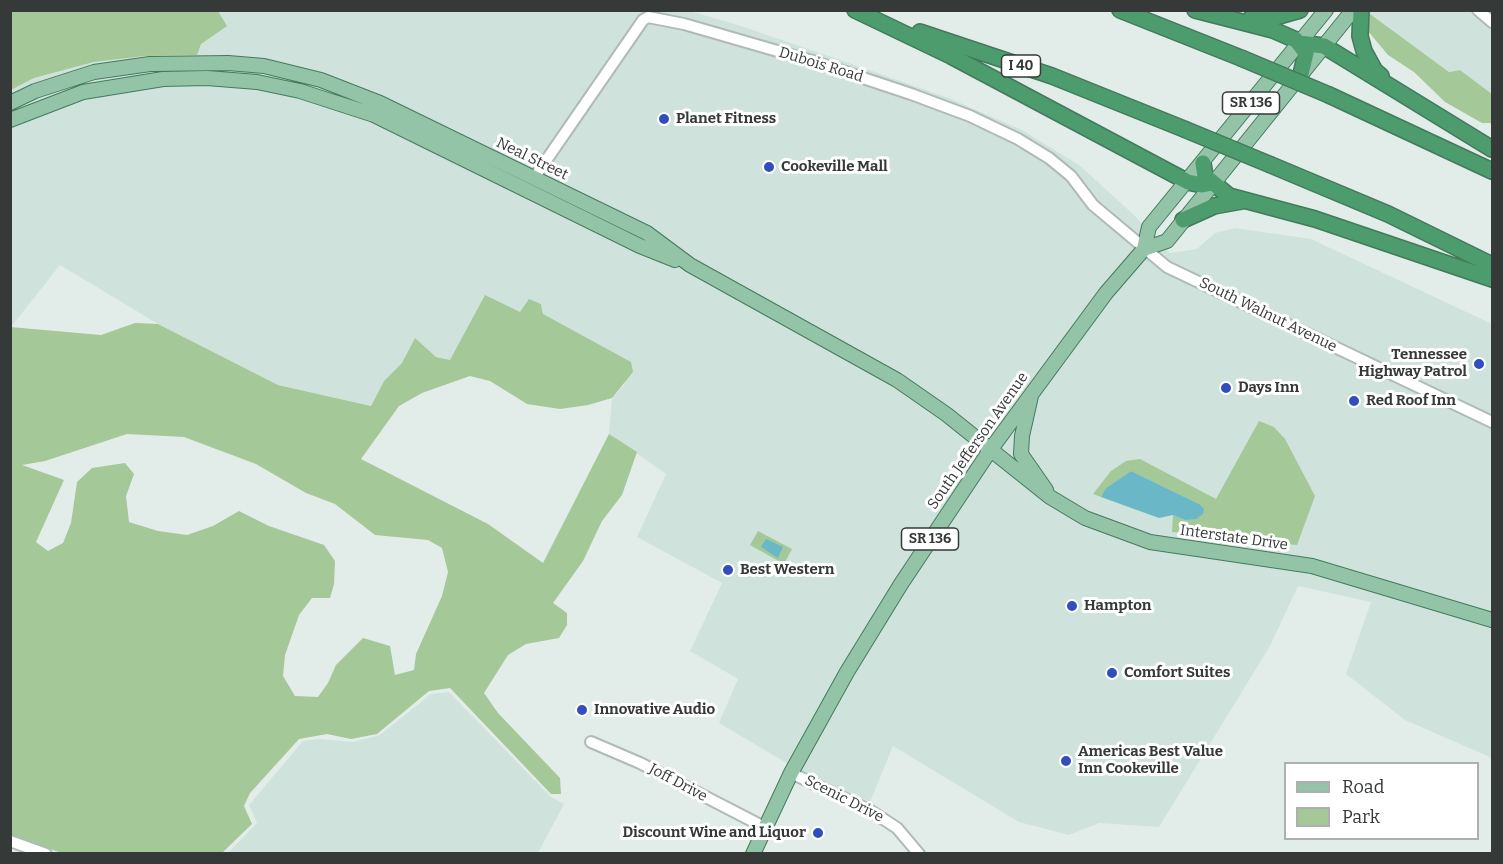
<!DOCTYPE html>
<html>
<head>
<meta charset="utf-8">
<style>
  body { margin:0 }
  #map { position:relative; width:1503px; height:864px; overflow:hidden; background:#e2ede9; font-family:Bitter,serif }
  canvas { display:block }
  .frame { position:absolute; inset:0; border:12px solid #353a38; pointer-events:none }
  .legend { position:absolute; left:1284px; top:762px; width:195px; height:78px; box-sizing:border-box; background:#fff; border:2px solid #aeb0af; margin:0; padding:8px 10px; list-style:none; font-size:18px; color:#353a38 }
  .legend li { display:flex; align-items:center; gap:12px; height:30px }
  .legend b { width:30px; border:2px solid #aeb0af }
</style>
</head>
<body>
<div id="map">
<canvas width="1503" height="864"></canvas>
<div class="frame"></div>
<ul class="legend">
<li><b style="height:8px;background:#94c4a8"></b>Road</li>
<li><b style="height:16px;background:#a4c897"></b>Park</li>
</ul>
</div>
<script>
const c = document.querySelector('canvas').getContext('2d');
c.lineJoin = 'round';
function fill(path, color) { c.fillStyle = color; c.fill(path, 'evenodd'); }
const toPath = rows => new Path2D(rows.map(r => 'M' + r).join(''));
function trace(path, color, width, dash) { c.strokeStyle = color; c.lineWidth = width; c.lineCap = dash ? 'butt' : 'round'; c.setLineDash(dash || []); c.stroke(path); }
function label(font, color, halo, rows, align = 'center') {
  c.font = font + ' Bitter,serif'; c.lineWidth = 6; c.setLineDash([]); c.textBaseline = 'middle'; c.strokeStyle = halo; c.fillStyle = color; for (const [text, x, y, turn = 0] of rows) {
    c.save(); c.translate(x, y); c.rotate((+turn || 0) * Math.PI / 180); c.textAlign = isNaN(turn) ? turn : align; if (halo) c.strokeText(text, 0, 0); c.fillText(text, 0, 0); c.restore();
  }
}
const built = toPath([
  [686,10,738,25,875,72,951,99,1022,130,1079,165,1132,213,1170,253,1197,249,1215,233,1235,228,1311,239,1492,324,1492,758,1405,720,1346,674,1371,602,1298,586,1270,646,1159,827,1099,823,1069,835,1019,822,893,746,870,802,810,777,719,723,738,679,690,651,722,583,637,537,666,474,609,434,612,398,625,384,543,314,541,303,463,338,450,360,436,357,415,338,402,363,384,381,371,406,278,385,158,324,60,265,11,327,11,90,34,78,94,62,145,56,197,55,200,11],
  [1366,11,1492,11,1492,94,1460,70,1449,72],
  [449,692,551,797,564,804,538,853,228,853,257,823,249,805,303,741,319,739,353,742,380,735,431,694]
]);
const green = toPath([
  [10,11,218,11,227,26,201,44,197,55,145,56,94,62,34,78,11,90],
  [1366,11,1449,72,1460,70,1492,94,1492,123,1482,123,1445,102,1414,72,1388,55,1367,30],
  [485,295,520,312,529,299,541,304,543,314,631,362,633,372,612,398,588,405,560,409,527,404,490,381,470,376,422,393,399,406,361,459,488,524,543,563,609,434,637,452,622,495,602,521,583,561,553,603,567,613,567,625,559,638,526,644,508,655,484,693,498,713,560,778,561,794,551,794,450,688,429,691,377,734,351,739,327,734,299,739,250,793,244,806,252,824,222,853,62,853,11,836,10,327,101,335,135,323,158,324,278,385,371,406,384,381,402,363,415,338,436,357,450,360],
  [127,434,184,437,256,464,306,493,335,504,375,535,428,540,442,548,448,572,442,596,416,654,414,670,395,675,390,646,363,638,336,665,328,683,318,697,295,696,283,676,285,655,299,615,312,598,330,598,334,584,335,561,324,545,269,526,239,511,213,526,187,535,158,531,129,522,126,496,134,474,125,463,92,468,77,482,71,523,63,543,48,551,36,542,64,480,22,465,45,461],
  [1259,421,1274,427,1285,439,1315,496,1297,545,1172,532,1173,515,1185,520,1199,504,1131,471,1106,488,1101,497,1093,494,1111,471,1126,461,1140,459,1216,499],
  [758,531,792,549,784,564,750,545]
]);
const water = toPath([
  [1131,471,1199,504,1204,509,1203,514,1196,519,1185,520,1173,515,1159,518,1101,497,1106,488],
  [766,539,783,547,778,558,761,547]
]);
const minor = toPath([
  [1478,10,1492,22],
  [534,178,643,20,648,17,684,24,812,61,911,94,970,116,1018,139,1049,158,1071,176,1093,205,1167,267,1492,422],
  [591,742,640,763,764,827],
  [791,773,871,811,897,828,919,854],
  [10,841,46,854]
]);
const major = toPath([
  [10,103,35,91,94,72,150,64,228,63,264,66,321,80,380,103,647,233,690,265,897,380,946,414,1050,497,1085,518,1150,542,1312,566,1492,620],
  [10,120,83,92,163,79,207,78,257,82,300,91,374,115,640,246,675,260],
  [1144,249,1149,227,1326,10],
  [1031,396,1022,436,1021,454,1046,490],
  [753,854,791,773,847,672,901,584,991,449,1106,293,1144,249,1167,241,1353,10]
]);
const highway = toPath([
  [855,10,951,56,1188,182,1202,185,1212,183],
  [1120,10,1241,58],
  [1195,10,1273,30,1296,40,1306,53,1301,74],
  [1361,10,1360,36,1364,51,1375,71,1381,76],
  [1251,18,1272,18,1300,10],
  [920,32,1052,76,1184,129],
  [1299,43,1324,46,1492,149],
  [1329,95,1492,171],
  [1203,163,1205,176,1229,196,1315,219,1492,279],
  [1271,165,1388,214,1492,265],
  [1183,220,1214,206,1242,201]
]);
const highwayBridge = toPath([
  [1241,58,1329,95],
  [1184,129,1271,165]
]);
const markers = [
  [664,119,6,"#324dbe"],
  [769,167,6,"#324dbe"],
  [1479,364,6,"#324dbe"],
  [1226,388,6,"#324dbe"],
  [1354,401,6,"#324dbe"],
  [728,570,6,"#324dbe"],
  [1072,606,6,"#324dbe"],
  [1112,673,6,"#324dbe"],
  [582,710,6,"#324dbe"],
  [1066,761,6,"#324dbe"],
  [818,833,6,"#324dbe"]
];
const shields = [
  [1021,66,39],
  [1251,103,57],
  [930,539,57]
];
const shieldNames = [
  ["I 40",1021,66],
  ["SR 136",1251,103],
  ["SR 136",930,539]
];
const streetNames = [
  ["Dubois Road",821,65,17],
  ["Neal Street",532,159,26],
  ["South Walnut Avenue",1268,315,26],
  ["South Jefferson Avenue",978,441,-55],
  ["Interstate Drive",1234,538,8],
  ["Joff Drive",678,783,28],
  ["Scenic Drive",844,799,27]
];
const poiNames = [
  ["Planet Fitness",676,119],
  ["Cookeville Mall",781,167],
  ["Tennessee",1467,355,"right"],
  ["Highway Patrol",1467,372,"right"],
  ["Days Inn",1238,388],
  ["Red Roof Inn",1366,401],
  ["Best Western",740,570],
  ["Hampton",1084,606],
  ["Comfort Suites",1124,673],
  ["Innovative Audio",594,710],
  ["Americas Best Value",1078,752],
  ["Inn Cookeville",1078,769],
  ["Discount Wine and Liquor",806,833,"right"]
];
fill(built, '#cfe3dc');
fill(green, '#a4c897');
fill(water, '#69b7c7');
trace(minor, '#b0bab7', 14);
trace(major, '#447a5b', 16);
trace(highway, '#447a5b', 18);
trace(minor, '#fff', 10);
trace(major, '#94c4a8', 14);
trace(highway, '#4c9c6e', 15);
trace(highwayBridge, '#447a5b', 18, []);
trace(highwayBridge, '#4c9c6e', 15);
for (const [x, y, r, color] of markers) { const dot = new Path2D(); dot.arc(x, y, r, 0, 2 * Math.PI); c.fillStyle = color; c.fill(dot); trace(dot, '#fff', 2); }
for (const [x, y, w] of shields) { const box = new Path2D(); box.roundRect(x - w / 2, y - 11, w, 22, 4.5); c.fillStyle = '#fff'; c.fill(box); trace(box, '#353a38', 1.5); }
label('bold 14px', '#353a38', null, shieldNames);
label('15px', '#353a38', '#fff', streetNames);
label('bold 15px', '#353a38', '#fff', poiNames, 'left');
</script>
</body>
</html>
